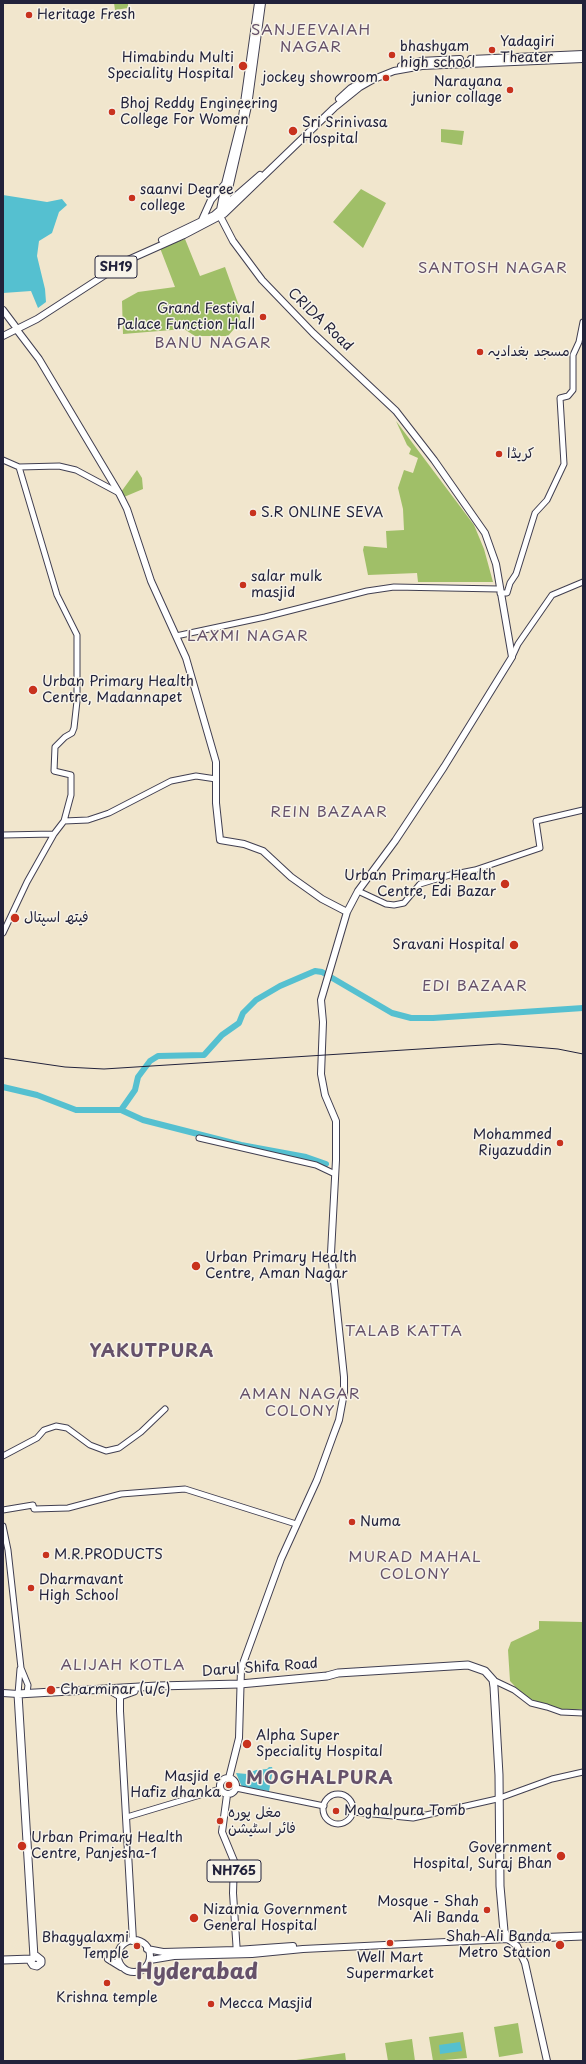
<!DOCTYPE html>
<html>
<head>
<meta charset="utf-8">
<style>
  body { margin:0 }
  #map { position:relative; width:586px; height:2064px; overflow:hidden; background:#f1e6cd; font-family:"Playpen Sans",sans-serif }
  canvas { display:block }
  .frame { position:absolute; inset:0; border:4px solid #22223b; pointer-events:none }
</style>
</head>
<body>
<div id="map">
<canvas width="586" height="2064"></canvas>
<div class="frame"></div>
</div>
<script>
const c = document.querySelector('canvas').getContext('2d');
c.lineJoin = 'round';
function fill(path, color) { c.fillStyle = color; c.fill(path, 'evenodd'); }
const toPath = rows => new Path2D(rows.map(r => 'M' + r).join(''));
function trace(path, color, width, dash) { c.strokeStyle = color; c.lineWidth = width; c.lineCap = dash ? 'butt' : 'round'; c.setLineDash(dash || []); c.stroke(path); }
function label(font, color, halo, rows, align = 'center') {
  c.font = font + ' "Playpen Sans","Playpen Sans Arabic",sans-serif'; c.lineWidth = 3; c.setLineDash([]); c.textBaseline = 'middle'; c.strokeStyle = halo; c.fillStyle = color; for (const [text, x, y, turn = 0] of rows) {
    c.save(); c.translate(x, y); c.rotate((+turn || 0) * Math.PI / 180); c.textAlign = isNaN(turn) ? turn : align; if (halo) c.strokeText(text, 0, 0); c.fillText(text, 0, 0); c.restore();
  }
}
const green = toPath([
  [114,3,128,3,128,8,115,10],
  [441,129,464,131,462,145,441,142],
  [361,189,386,203,363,248,333,222],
  [185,239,200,276,225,267,239,306,240,322,228,336,195,336,184,329,123,334,122,301,138,292,175,287,160,248],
  [396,421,474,525,484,549,493,582,418,582,417,573,368,575,363,550,364,546,387,548,386,531,404,530,403,509,398,488,404,470,413,473,418,458,409,454,411,449,407,445],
  [137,470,142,478,143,489,124,497,121,492],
  [539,1621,583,1622,583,1709,562,1711,533,1700,524,1696,510,1681,508,1650,511,1642,539,1629],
  [518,2023,523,2053,499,2057,494,2027],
  [463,2032,467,2058,433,2061,429,2037],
  [412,2039,415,2061,388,2061,385,2043],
  [345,2053,346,2061,296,2061,296,2060]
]);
const water = toPath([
  [3,195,47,202,62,199,67,205,59,212,52,233,39,241,37,256,45,289,46,302,38,308,31,291,3,293],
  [269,1767,272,1767,273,1770,269,1791,242,1787,236,1773,247,1774,256,1770,267,1769],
  [460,2042,462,2051,440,2054,439,2045]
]);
const river = toPath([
  [3,1087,37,1095,76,1110,121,1110,143,1120,241,1145,306,1157,326,1164],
  [121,1110,135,1090,138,1077,150,1061,158,1056,204,1055,222,1035,239,1023,243,1013,256,1000,280,986,315,971,322,972,392,1013,411,1018,433,1018,583,1008]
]);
const minor = toPath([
  [3,460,19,467,59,466,76,470,119,493],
  [19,467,57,595,77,635,77,701,74,728,72,733,65,737,55,747,54,771,71,775,71,795,64,821],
  [500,593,507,593,510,583,516,574,535,513,547,500,564,464,560,398,568,396,573,390,573,355,579,342,583,322],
  [176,636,265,617,367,591,394,587,499,589],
  [512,657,518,644,552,595,583,582],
  [3,835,54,834],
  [358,891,386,904,394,905,404,903,420,884,450,875,475,870,540,848,536,821,583,810],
  [3,933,27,882,54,834,64,821,88,820,109,813,171,781,196,776,216,779],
  [199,1138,316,1165,335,1174],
  [3,1456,37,1438,44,1430,56,1426,67,1428,90,1445,106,1451,119,1448,141,1432,165,1409],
  [3,1510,33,1505,34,1509,68,1508,121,1494,185,1489,296,1524],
  [3,1526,8,1550,21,1668,28,1685,27,1693],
  [493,1680,514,1690,531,1703,547,1707,561,1712,583,1713],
  [18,1694,20,1669],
  [236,1788,324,1806],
  '323 1809a15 15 0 1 1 30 0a15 15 0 1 1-30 0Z',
  [353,1812,413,1818,497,1799,552,1779,583,1772],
  [127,1817,220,1789]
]);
const major = toPath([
  [471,59,583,54],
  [401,66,420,61,460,59],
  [339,99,351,88,360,83],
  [225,206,248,106,262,3],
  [202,220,211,200,224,185],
  [162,240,214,215,260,175],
  [3,310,15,326],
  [17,330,39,359,119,493,127,509,151,581,186,658,216,762,216,803,220,840,244,844,263,851,291,877,322,899,347,912],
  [3,336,37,319,128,260,184,235,224,214,334,108,360,87,374,79,394,71,422,66,583,59],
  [3,1693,18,1694],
  [120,1696,120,1711,133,1941],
  '220 1786a8 8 0 1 1 16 0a8 8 0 1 1-16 0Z',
  [229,1778,239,1738,241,1669,281,1559,317,1480,333,1436,339,1420,344,1393,344,1377,331,1253,336,1160,336,1121,325,1095,321,1074,323,1022,321,1000,347,912,358,891,395,841,444,767,512,657,496,564,485,533,434,460,396,411,313,333,262,280,233,241,220,216,220,210,225,184,242,117,258,3],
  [227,1795,222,1832,234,1861,233,1893,237,1954],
  '118 1956a16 16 0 1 1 32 0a16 16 0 1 1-32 0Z',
  [147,1949,163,1952,236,1950,293,1946],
  [108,1959,121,1967],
  [150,1960,174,1956,252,1954,303,1949,508,1939,517,1946,525,1963,547,2061]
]);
const highway = toPath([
  [110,1690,120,1696,134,1691],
  [34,1957,18,1694,157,1686,240,1684,327,1676,338,1673,468,1665,485,1671,493,1680,494,1687,499,1775,500,1886,504,1931,508,1939,583,1936],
  [3,1960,32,1959,36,1956,41,1960,41,1963,37,1966,33,1965,31,1962]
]);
const rail = toPath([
  [3,1058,65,1067,104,1069,499,1044,558,1049,583,1054]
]);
const markers = [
  [29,15,4,"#c8321e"],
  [492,50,4,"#c8321e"],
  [392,55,4,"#c8321e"],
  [243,66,5,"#c8321e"],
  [386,78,4,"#c8321e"],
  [510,90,4,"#c8321e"],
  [112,112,4,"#c8321e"],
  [293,131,5,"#c8321e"],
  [132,198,4,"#c8321e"],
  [263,317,4,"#c8321e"],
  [480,352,4,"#c8321e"],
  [499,454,4,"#c8321e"],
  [253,513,4,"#c8321e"],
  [243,585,4,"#c8321e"],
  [33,690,5,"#c8321e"],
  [505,884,5,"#c8321e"],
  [15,918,5,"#c8321e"],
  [514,945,5,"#c8321e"],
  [560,1143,4,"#c8321e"],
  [196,1266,5,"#c8321e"],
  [352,1522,4,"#c8321e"],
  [46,1555,4,"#c8321e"],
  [31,1588,4,"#c8321e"],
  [51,1690,5,"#c8321e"],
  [247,1744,5,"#c8321e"],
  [229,1785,4,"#c8321e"],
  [336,1811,4,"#c8321e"],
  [220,1821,4,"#c8321e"],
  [22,1846,5,"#c8321e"],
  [561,1856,5,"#c8321e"],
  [487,1910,4,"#c8321e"],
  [194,1918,5,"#c8321e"],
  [390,1943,4,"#c8321e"],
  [560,1945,5,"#c8321e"],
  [137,1946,4,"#c8321e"],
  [107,1983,4,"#c8321e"],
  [211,2004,4,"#c8321e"]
];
const shields = [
  [116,267,42],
  [234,1871,54]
];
const shieldNames = [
  ["SH19",116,267],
  ["NH765",234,1871]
];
const poiNames = [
  ["Heritage Fresh",37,15],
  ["Yadagiri",500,42],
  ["Theater",500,58],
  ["bhashyam",400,47],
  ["high school",400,63],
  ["Himabindu Multi",234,58,"right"],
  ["Speciality Hospital",234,74,"right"],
  ["jockey showroom",378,78,"right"],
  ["Narayana",502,82,"right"],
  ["junior collage",502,98,"right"],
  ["Bhoj Reddy Engineering",120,104],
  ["College For Women",120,120],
  ["Sri Srinivasa",302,123],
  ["Hospital",302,139],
  ["saanvi Degree",140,190],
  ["college",140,206],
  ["Grand Festival",255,309,"right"],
  ["Palace Function Hall",255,325,"right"],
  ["مسجد بغدادیہ",488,352],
  ["کریڈا",507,454],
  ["S.R ONLINE SEVA",261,513],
  ["salar mulk",251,577],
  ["masjid",251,593],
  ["Urban Primary Health",42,682],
  ["Centre, Madannapet",42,698],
  ["Urban Primary Health",496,876,"right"],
  ["Centre, Edi Bazar",496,892,"right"],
  ["فیتھ اسپتال",24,918],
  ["Sravani Hospital",505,945,"right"],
  ["Mohammed",552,1135,"right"],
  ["Riyazuddin",552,1151,"right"],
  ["Urban Primary Health",205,1258],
  ["Centre, Aman Nagar",205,1274],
  ["Numa",360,1522],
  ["M.R.PRODUCTS",54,1555],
  ["Dharmavant",39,1580],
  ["High School",39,1596],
  ["Charminar (u/c)",60,1690],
  ["Alpha Super",256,1736],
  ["Speciality Hospital",256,1752],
  ["Masjid e",221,1777,"right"],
  ["Hafiz dhanka",221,1793,"right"],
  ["Moghalpura Tomb",344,1811],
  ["مغل پورہ",228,1813],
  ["فائر اسٹیشن",228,1829],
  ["Urban Primary Health",31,1838],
  ["Centre, Panjesha-1",31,1854],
  ["Government",552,1848,"right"],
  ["Hospital, Suraj Bhan",552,1864,"right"],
  ["Mosque - Shah",479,1902,"right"],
  ["Ali Banda",479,1918,"right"],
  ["Nizamia Government",203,1910],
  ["General Hospital",203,1926],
  ["Shah Ali Banda",551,1937,"right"],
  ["Metro Station",551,1953,"right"],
  ["Bhagyalaxmi",129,1938,"right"],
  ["Temple",129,1954,"right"],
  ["Well Mart",390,1958,"center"],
  ["Supermarket",390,1974,"center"],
  ["Krishna temple",107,1998,"center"],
  ["Mecca Masjid",219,2004]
];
const streetNames = [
  ["CRIDA Road",320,320,44],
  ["Darul Shifa Road",260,1668,-4]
];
const neighbourhoodNames = [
  ["SANJEEVAIAH",311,31],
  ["NAGAR",311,48],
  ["SANTOSH NAGAR",493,269],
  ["BANU NAGAR",213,344],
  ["LAXMI NAGAR",248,637],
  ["REIN BAZAAR",329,813],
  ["EDI BAZAAR",475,987],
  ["TALAB KATTA",404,1332],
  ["AMAN NAGAR",300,1395],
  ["COLONY",300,1412],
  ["MURAD MAHAL",415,1558],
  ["COLONY",415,1575],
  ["ALIJAH KOTLA",123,1666]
];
const districtNames = [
  ["YAKUTPURA",152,1352],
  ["MOGHALPURA",320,1779]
];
const townNames = [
  ["Hyderabad",197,1973]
];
fill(green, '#a0bf68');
fill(water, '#55c0d0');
trace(river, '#55c0d0', 6);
trace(minor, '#413f51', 7);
trace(major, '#413f51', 8);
trace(highway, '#413f51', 9);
trace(minor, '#fff', 5);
trace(major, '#fff', 6);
trace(highway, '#fff', 7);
trace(rail, '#22223b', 1);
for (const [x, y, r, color] of markers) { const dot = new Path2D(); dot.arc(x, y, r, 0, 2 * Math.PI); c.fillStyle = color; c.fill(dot); trace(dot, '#f7f3e8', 1.5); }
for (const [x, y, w] of shields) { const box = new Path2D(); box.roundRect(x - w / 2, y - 11, w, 22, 3); c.fillStyle = '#f7f3e8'; c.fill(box); trace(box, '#22223b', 1); }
label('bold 13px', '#22223b', null, shieldNames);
label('14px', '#22223b', '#f7f3e8', poiNames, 'left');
label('14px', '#22223b', '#f7f3e8', streetNames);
c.letterSpacing = '1px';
label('15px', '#65516a', '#f7f3e8', neighbourhoodNames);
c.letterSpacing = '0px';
c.letterSpacing = '1px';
label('bold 18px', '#65516a', '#f7f3e8', districtNames);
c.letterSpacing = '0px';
label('bold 22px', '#65516a', '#f7f3e8', townNames);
</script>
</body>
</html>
